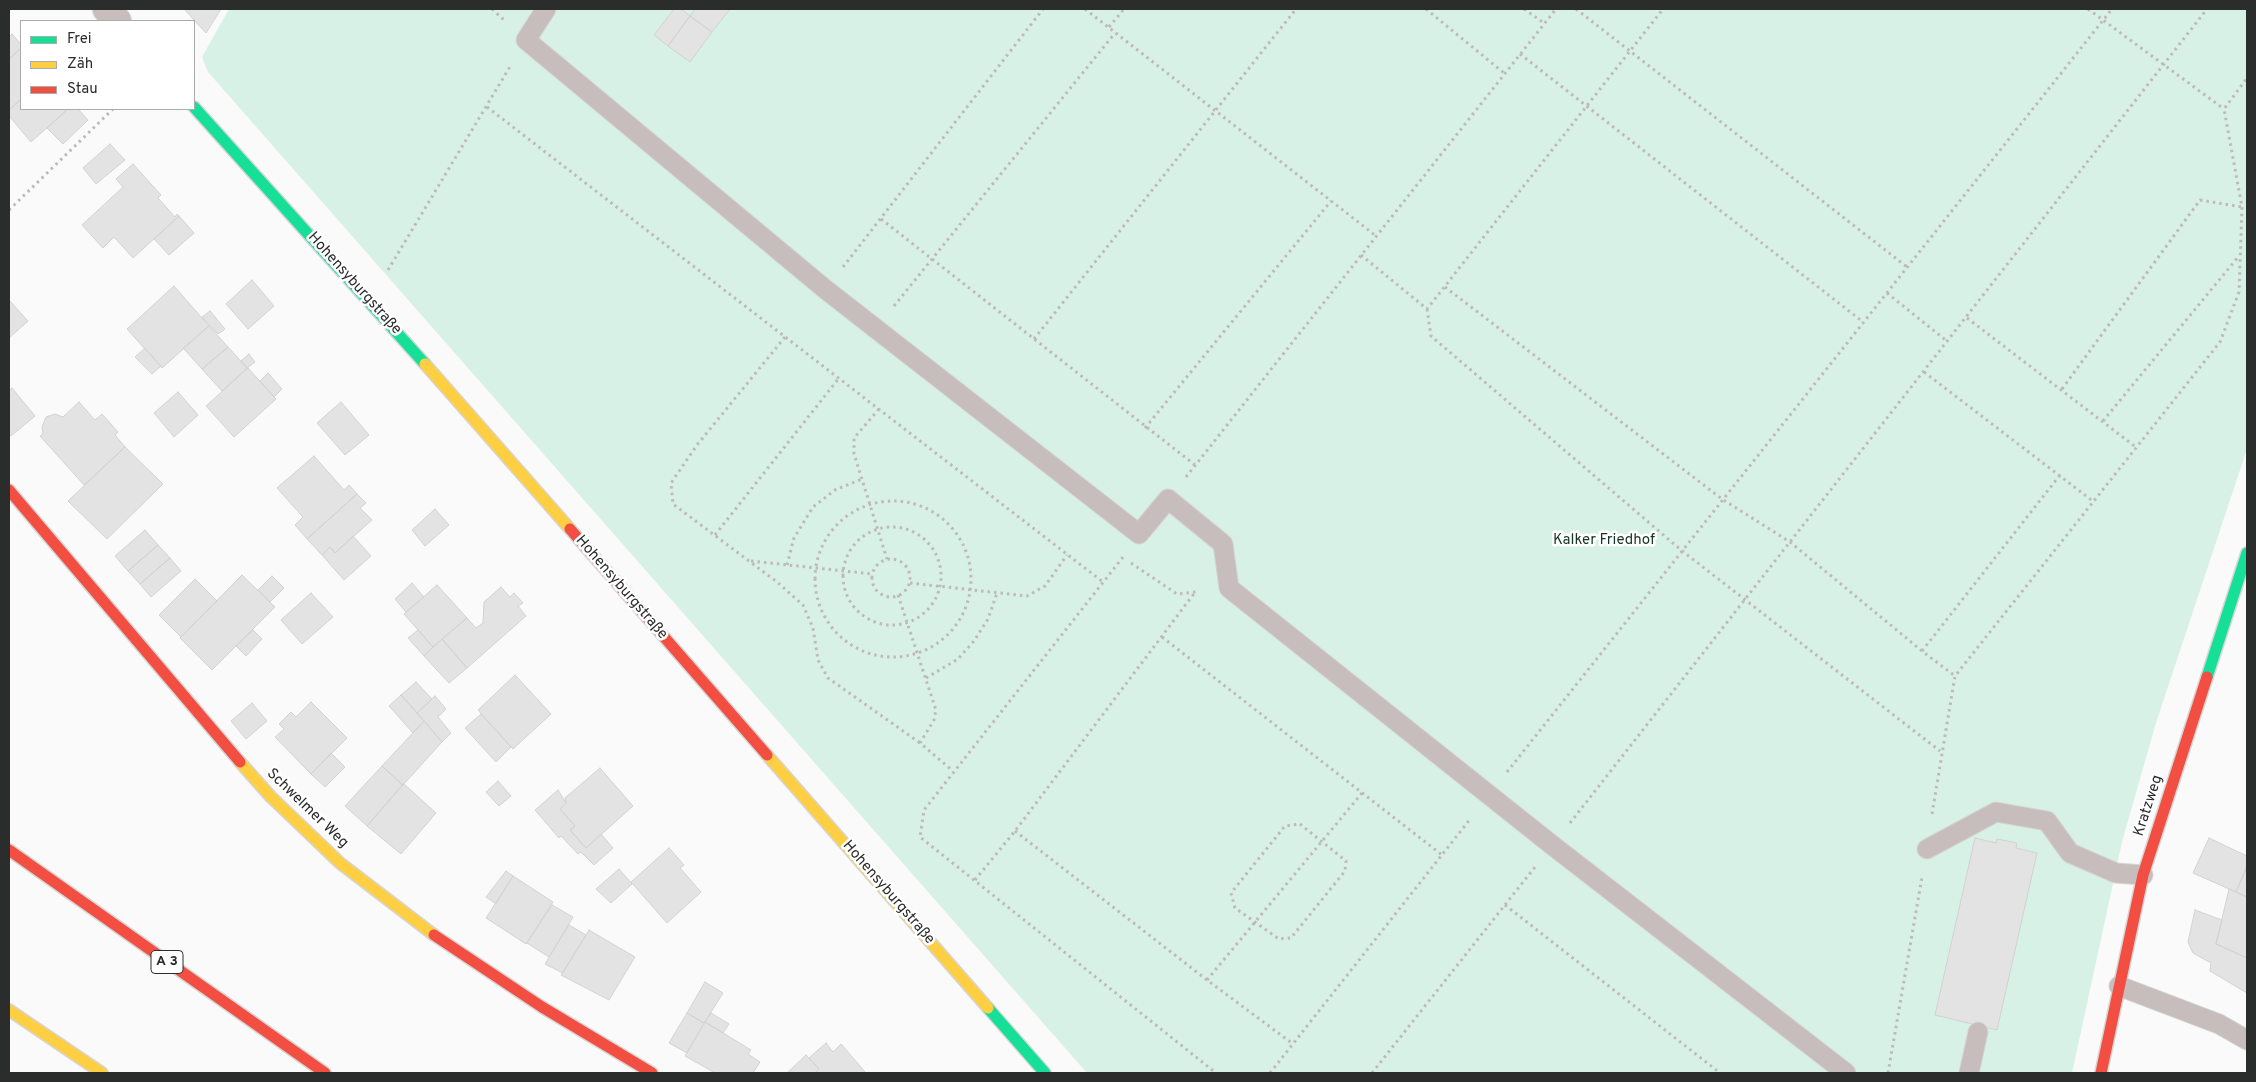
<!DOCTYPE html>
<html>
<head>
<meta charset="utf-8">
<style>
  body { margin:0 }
  #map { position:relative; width:2256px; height:1082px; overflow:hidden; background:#fafafb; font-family:Overpass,sans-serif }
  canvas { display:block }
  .frame { position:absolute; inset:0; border:10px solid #2b2c2c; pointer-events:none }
  .legend { position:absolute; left:20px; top:20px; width:175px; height:90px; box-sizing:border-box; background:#fff; border:1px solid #aaabab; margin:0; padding:6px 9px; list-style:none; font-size:15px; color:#2b2c2c }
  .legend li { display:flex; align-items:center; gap:10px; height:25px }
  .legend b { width:25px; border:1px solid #aaabab }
</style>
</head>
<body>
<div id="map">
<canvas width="2256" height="1082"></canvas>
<div class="frame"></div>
<ul class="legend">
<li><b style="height:6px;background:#16e098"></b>Frei</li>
<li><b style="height:6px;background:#ffcf43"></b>Zäh</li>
<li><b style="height:6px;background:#f24e42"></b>Stau</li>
</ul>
</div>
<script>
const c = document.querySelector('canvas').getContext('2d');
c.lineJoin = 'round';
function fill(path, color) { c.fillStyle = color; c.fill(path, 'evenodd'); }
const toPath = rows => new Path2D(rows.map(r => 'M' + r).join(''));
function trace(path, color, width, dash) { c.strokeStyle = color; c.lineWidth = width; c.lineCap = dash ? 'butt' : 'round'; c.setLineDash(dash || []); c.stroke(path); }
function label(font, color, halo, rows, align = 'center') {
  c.font = font + ' Overpass,sans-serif'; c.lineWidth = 5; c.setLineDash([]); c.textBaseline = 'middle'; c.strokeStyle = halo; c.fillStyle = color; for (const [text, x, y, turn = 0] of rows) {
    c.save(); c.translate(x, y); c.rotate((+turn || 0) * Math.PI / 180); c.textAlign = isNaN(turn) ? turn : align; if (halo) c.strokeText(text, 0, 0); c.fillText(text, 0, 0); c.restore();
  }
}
const green = toPath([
  [229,9,2247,9,2247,449,2156,723,2122,842,2072,1073,1087,1073,208,72,202,57]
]);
const building = toPath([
  [184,9,221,9,206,33,184,9],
  [674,9,681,9,690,16,668,46,654,35,674,9],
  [695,9,730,9,712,32,690,16,695,9],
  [690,16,712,32,690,62,668,46,690,16],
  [12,34,21,44,21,48,9,59,9,37,12,34],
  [21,48,21,99,9,110,9,59,21,48],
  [21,99,21,109,68,109,31,142,9,116,9,110,21,99],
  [68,109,78,109,88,120,63,144,47,128,68,109],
  [110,144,125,160,96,184,83,168,110,144],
  [133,164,161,195,158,198,175,217,177,214,179,216,133,258,114,237,103,248,82,225,123,187,116,179,133,164],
  [179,216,194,233,169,255,154,239,179,216],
  [252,280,274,306,248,329,226,304,252,280],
  [174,286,209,326,162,368,127,329,174,286],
  [9,300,28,321,9,338,9,300],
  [210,311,225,329,218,334,202,317,210,311],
  [209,326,228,347,202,369,183,348,209,326],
  [228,347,247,368,222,391,202,369,228,347],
  [145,348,161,366,152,374,135,357,145,348],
  [249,354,255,362,247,368,241,361,249,354],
  [248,368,276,399,234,437,206,406,248,368],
  [268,373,282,389,274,397,260,381,268,373],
  [12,388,35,416,11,436,9,434,9,391,12,388],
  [178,392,198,415,174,437,154,413,178,392],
  [79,402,95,420,102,414,118,432,115,435,125,447,84,485,40,436,43,434,42,427,46,417,55,414,63,417,79,402],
  [341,402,369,435,345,455,317,423,341,402],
  [125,447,163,484,107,539,68,501,125,447],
  [314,456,344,490,349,485,357,494,307,539,295,525,303,517,277,488,314,456],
  [357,494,366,503,360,508,372,520,335,553,330,547,322,555,307,539,357,494],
  [435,509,449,525,425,546,412,530,435,509],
  [145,530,158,545,128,571,115,556,145,530],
  [353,536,371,556,344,580,322,555,330,547,335,553,353,536],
  [158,545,170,558,140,584,128,571,158,545],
  [170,558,181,571,151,597,140,584,170,558],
  [242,575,275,607,212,670,180,638,242,575],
  [272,576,284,588,270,602,258,590,272,576],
  [195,579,217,601,181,637,159,615,195,579],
  [412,583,424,597,406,612,395,599,412,583],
  [437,585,467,618,433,647,404,614,437,585],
  [501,587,510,597,514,593,523,603,518,606,526,616,467,668,442,639,467,618,476,628,483,623,484,602,501,587],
  [311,593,333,617,302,644,281,620,311,593],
  [253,630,262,639,246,656,236,646,253,630],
  [418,630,433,647,424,656,408,638,418,630],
  [442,639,467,668,449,683,424,656,442,639],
  [515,675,551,714,513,749,478,710,515,675],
  [416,682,432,699,417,713,401,695,416,682],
  [401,695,424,721,413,733,389,706,401,695],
  [435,696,446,709,438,717,451,733,442,742,417,713,435,696],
  [311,702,347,738,311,774,275,737,284,729,279,724,291,712,296,717,311,702],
  [252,703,267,721,246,739,231,721,252,703],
  [481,714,511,747,496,762,465,728,481,714],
  [424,721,442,742,403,785,382,766,424,721],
  [331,753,345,767,325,787,311,774,331,753],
  [382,766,402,785,367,826,345,806,382,766],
  [600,768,633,806,586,848,570,830,575,826,560,809,566,803,565,798,600,768],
  [498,781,511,796,499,806,486,792,498,781],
  [404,784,436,813,401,854,367,826,404,784],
  [558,790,566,803,560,809,575,826,570,830,586,848,601,834,613,848,594,865,581,852,578,854,561,836,559,838,535,810,558,790],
  [1975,838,1996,843,1997,839,2017,843,2016,848,2037,853,1997,1030,1935,1015,1975,838],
  [2209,838,2247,856,2247,867,2236,892,2193,873,2209,838],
  [669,848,684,865,680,868,701,892,667,923,631,882,669,848],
  [2246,868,2247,869,2247,897,2236,892,2246,868],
  [619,869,632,884,611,903,596,889,619,869],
  [506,871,513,876,496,904,486,897,506,871],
  [513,876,553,902,526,944,486,918,513,876],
  [2229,889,2247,897,2247,958,2216,944,2229,889],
  [552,905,573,917,549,957,527,943,552,905],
  [2195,910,2222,920,2216,944,2247,958,2247,993,2210,971,2211,963,2193,953,2188,942,2195,910],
  [569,925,586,935,563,973,545,964,569,925],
  [589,930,635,957,609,1000,561,975,589,930],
  [705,982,723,993,704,1023,687,1013,705,982],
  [687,1013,704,1023,687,1053,669,1043,687,1013],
  [711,1013,729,1024,723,1033,705,1022,711,1013],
  [705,1022,751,1050,748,1054,760,1062,753,1073,715,1073,685,1056,705,1022],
  [826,1043,833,1052,841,1044,866,1073,815,1073,819,1069,809,1058,826,1043],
  [806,1055,819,1069,815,1073,787,1073,806,1055]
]);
const path = toPath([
  [492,9,504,20],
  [1085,9,1376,236],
  [1426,9,1504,73],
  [1524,9,1544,23],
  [1576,9,1907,267],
  [2088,9,2224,109],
  [1109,27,1124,9],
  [1520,54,1863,322],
  [487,107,1103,582],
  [9,210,113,109],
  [881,219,1195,465],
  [1361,255,1427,309,1663,9],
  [843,267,1043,9],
  [388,270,511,65],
  [1445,287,1722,499,1790,542,1922,651,1955,676],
  [1887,293,1948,342],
  [894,306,1115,33],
  [1427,309,1431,336,1681,550,1940,751],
  [1967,318,2137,448],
  [785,337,697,445,671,483,673,504,777,582,803,605,813,628,818,660,828,678,920,743],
  [1034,339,1296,9],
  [1924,372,2094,502],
  [2062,389,2200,200,2242,207],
  [879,409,854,438,854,454,887,559],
  [2103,421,2239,256],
  [1145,428,1331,201],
  [1186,477,1556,9],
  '815 579a78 78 0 1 1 156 0a78 78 0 1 1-156 0Z',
  '843 576a49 49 0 1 1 98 0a49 49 0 1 1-98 0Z',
  [715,535,839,378],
  [1123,557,924,810,920,837,1216,1073],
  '872 578a19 19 0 1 1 38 0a19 19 0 1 1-38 0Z',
  [751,561,872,574],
  [1131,563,1177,594,1196,592],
  [787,565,794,538,813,507,835,490,862,479],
  [910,583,1027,596,1045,586,1067,555],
  [898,595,936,710,934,720,920,743,953,771],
  [1162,637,1442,855],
  [1922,651,2060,475],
  [926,678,958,659,974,641,988,619,997,593],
  [1507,772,2112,9],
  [1932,814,1955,676,2220,342,2239,292,2242,207,2224,109,2247,78],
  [1570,823,2207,9],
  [1300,824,1346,861,1345,871,1291,938,1279,939,1235,908,1231,893,1285,826,1300,824],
  [1015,831,1207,980,1293,1044],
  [975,880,1015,831,1196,591],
  [1505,905,1720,1073],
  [1207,980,1362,793],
  [1270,1073,1471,818],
  [1372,1073,1535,867],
  [1888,1073,1922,877]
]);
const lane = toPath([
  [546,9,526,40,825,289,1139,534,1168,499,1223,544,1229,588,1552,845,1846,1073],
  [1927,849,1996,812,2047,821,2070,853,2116,873,2143,875],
  [2119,986,2219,1024,2247,1040],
  [1969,1073,1978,1032]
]);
const street = toPath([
  [107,9,117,21]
]);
const fast = toPath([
  [194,107,425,364],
  [2207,677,2247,553],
  [988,1008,1045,1073]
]);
const slow = toPath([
  [425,364,570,529],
  [767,755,988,1008],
  [240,762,270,796,340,863,434,935],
  [9,1010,102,1073]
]);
const jam = toPath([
  [9,490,240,762],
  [570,529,767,755],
  [9,850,325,1073],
  [434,935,542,1007,652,1073],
  [2101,1073,2143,875,2207,677]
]);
const shields = [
  [167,962,32]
];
const shieldNames = [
  ["A 3",167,962]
];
const streetNames = [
  ["Hohensyburgstraße",354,284,48],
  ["Hohensyburgstraße",621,588,49],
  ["Kratzweg",2149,806,-72],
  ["Schwelmer Weg",307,809,44],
  ["Hohensyburgstraße",888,893,49]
];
const parkNames = [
  ["Kalker Friedhof",1604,541]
];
fill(green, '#d8f1e6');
fill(building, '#e3e3e4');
trace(building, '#d2d2d3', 1);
trace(lane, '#d5d5d6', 21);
trace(street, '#d5d5d6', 30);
trace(fast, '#d5d5d6', 14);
trace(slow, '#d5d5d6', 14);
trace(jam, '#d5d5d6', 14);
trace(path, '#bfb9ba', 3, [2.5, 4]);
trace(lane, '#c6bdbc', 19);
trace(street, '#c6bdbc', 28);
trace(fast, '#16e098', 11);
trace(slow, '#ffcf43', 11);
trace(jam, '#f24e42', 11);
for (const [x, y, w] of shields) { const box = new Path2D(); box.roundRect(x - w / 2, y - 11.5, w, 23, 4); c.fillStyle = '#fff'; c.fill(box); trace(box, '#2b2c2c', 1); }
label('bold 14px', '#2b2c2c', null, shieldNames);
label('15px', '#2b2c2c', '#fff', streetNames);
label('15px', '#163528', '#fff', parkNames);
</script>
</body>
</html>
